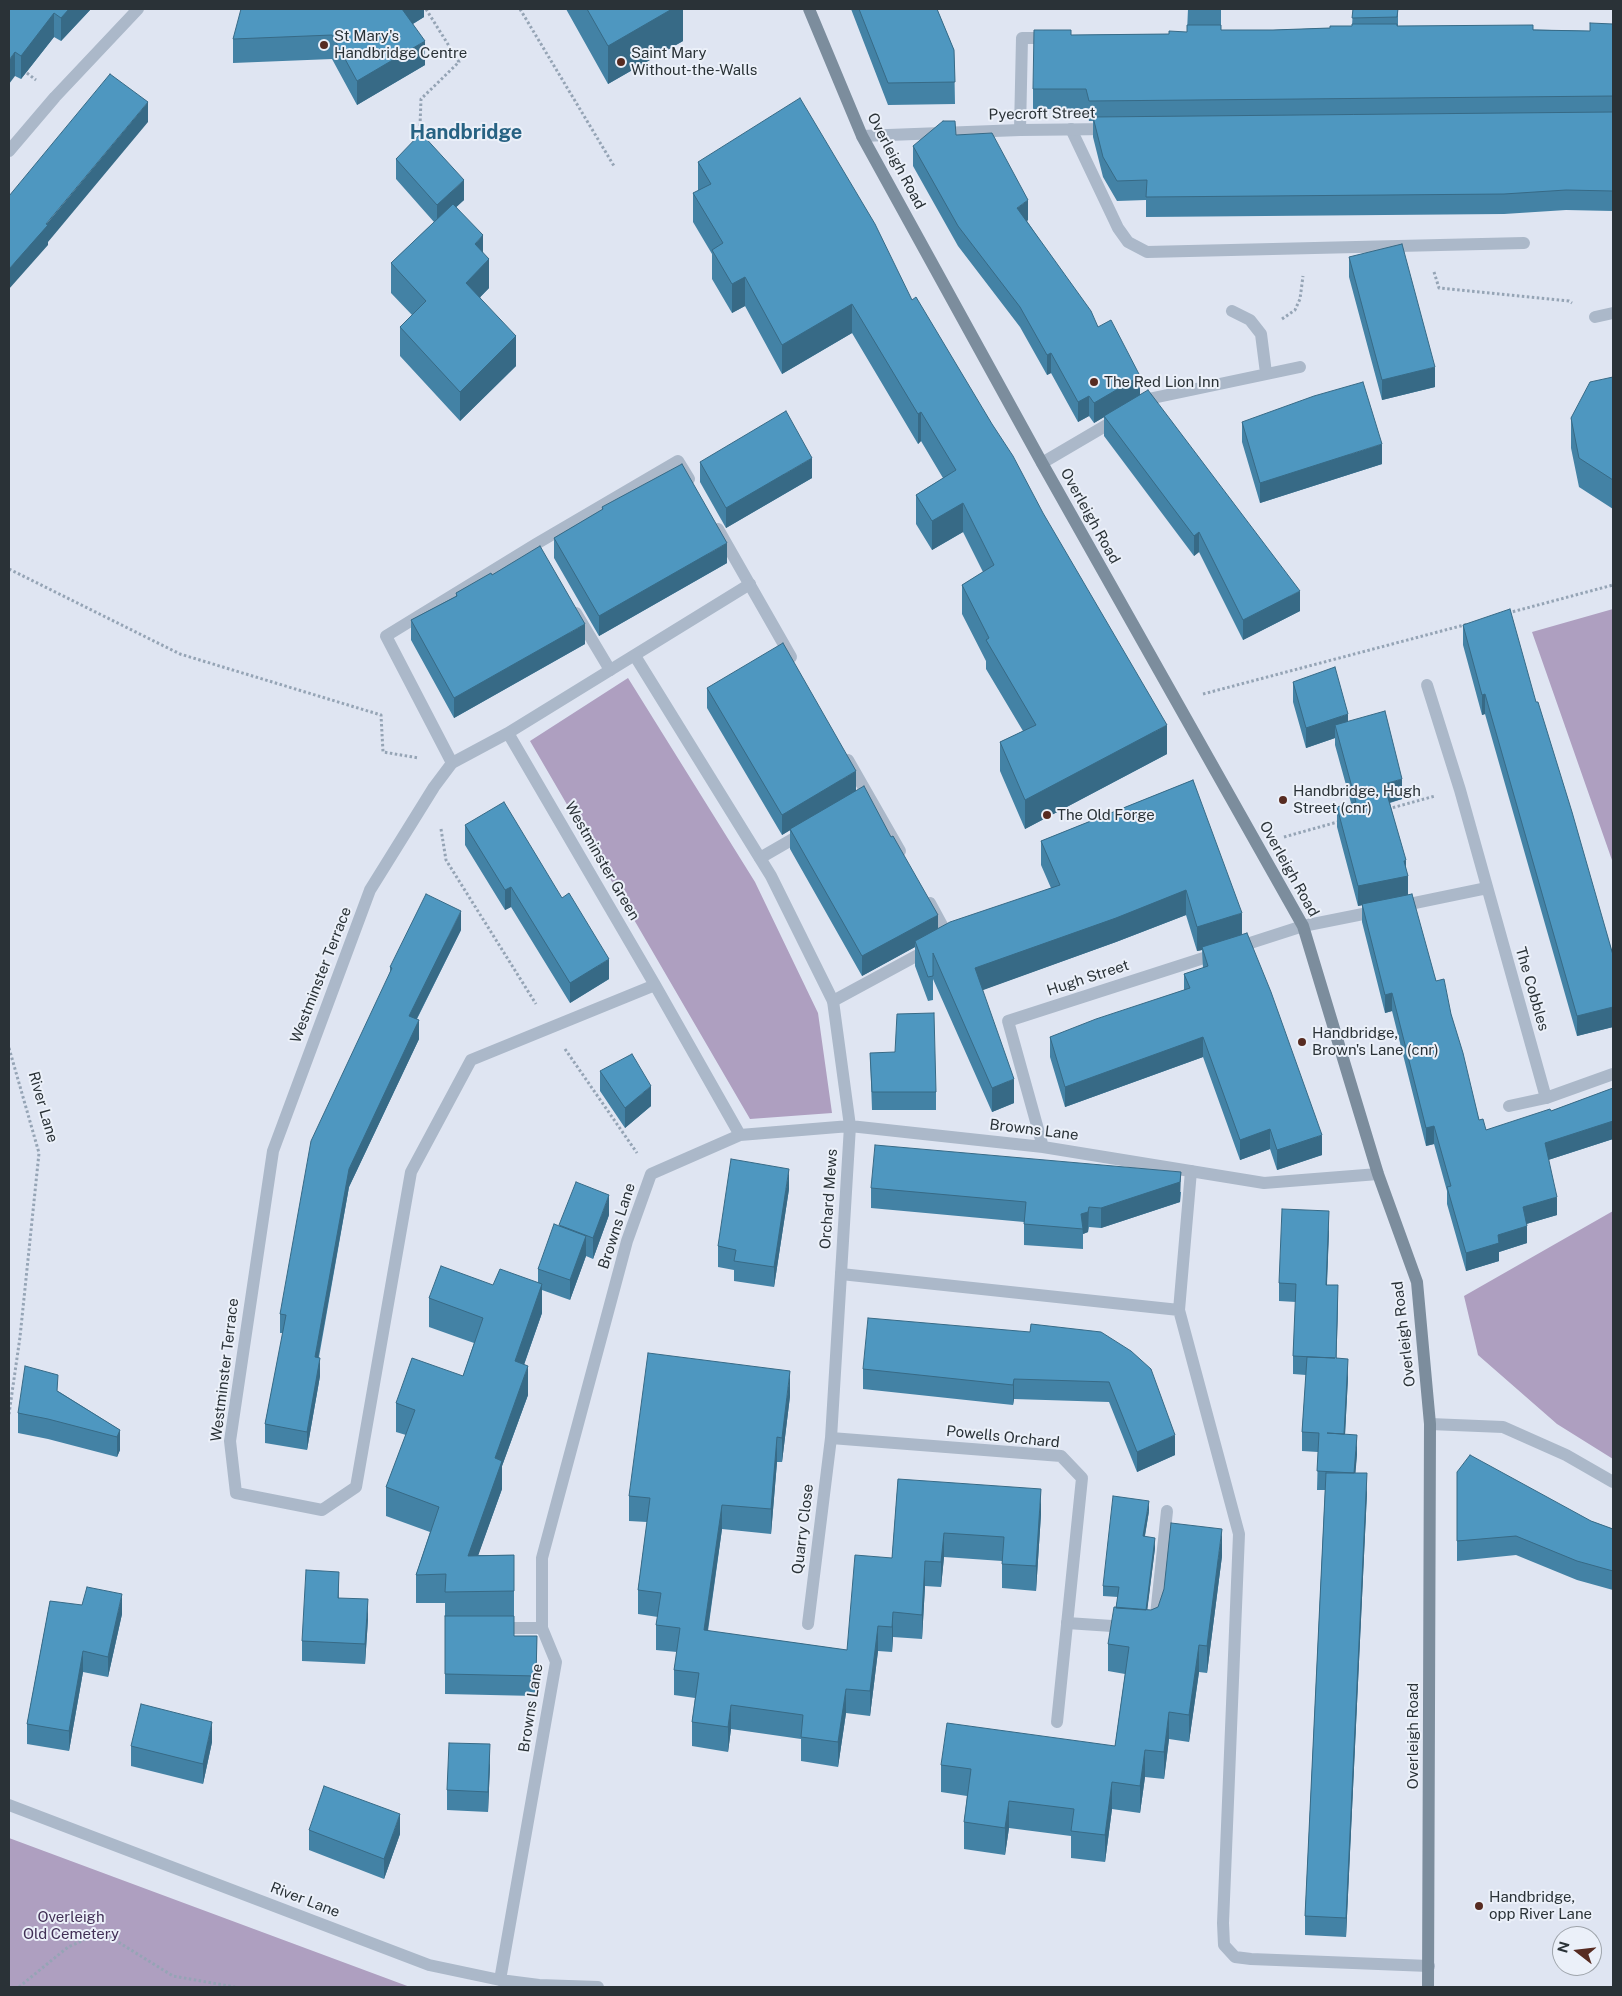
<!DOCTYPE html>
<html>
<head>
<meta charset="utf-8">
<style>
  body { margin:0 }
  #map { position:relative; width:1622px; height:1996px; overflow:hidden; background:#dfe5f2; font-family:"Public Sans",sans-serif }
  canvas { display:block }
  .frame { position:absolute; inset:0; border:10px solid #2a3237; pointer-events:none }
  .north { position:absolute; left:1552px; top:1926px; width:50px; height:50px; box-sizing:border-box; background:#ebf0f9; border:1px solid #9ea4ab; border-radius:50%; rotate:286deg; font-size:14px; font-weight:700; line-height:20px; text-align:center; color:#2a3237 }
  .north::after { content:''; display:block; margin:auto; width:18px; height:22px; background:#572b21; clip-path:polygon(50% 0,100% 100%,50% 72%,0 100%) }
</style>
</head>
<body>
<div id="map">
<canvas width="1622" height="1996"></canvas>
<div class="frame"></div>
<div class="north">N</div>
</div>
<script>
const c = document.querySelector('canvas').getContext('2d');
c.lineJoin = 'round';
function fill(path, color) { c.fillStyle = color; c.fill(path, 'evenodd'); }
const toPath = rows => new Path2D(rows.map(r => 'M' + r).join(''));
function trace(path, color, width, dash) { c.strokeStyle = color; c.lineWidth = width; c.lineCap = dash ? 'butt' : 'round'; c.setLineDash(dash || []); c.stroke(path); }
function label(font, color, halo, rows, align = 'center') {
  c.font = font + ' "Public Sans",sans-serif'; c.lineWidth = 4; c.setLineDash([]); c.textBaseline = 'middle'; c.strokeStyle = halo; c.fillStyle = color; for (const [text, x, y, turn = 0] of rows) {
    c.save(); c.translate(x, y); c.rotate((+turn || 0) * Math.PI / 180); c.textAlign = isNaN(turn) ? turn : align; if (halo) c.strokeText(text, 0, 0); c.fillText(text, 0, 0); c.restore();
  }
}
const green = toPath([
  [1613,609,1613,863,1532,632],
  [628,678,755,882,818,1013,832,1113,750,1119,530,741],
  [1613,1211,1613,1459,1557,1424,1478,1355,1464,1296],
  [9,1838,410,1987,9,1987]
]);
const path = toPath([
  [520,9,614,166],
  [23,70,36,80],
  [420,126,421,99,459,62,426,9],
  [1434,272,1439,288,1569,301,1572,303],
  [1282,319,1295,310,1300,299,1303,276],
  [9,569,180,654,381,715,383,752,419,758],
  [1508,613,1613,585],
  [1203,694,1468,624],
  [1388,809,1435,796],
  [441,829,446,860,536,1004],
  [1284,837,1341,821],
  [9,1048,39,1153,20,1337,9,1414],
  [565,1049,637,1153],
  [19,1987,68,1947,102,1932,173,1976,235,1987]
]);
const lane = toPath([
  [1071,129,1118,228,1128,242,1147,252,1524,243],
  [1020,130,1022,38,1050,38],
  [718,529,791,657],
  [576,613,610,670],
  [848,760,900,851],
  [452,763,386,636,536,544,678,461,689,479],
  [760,858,805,832],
  [930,903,949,938,947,939],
  [833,1001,929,949],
  [1509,1106,1546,1098,1613,1074],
  [1191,1171,1179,1310,1239,1534,1223,1923,1224,1945,1235,1957,1251,1959,1429,1966],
  [841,1274,1179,1310],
  [1067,1623,1127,1627],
  [1153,1625,1156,1615,1167,1511]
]);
const street = toPath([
  [862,136,1020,130,1110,129],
  [9,151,55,97,138,9],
  [1232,311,1250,320,1261,334,1266,373],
  [1595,317,1613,313],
  [1139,406,1153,398,1300,367],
  [1042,463,1117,419],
  [635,656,771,876,833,1001,850,1126,831,1438,808,1624],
  [1427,685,1460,790,1546,1098],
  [508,733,452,763,434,787,370,890,273,1151,230,1441,236,1493,322,1510,356,1487,411,1172,471,1060,655,985],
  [1400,906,1487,888],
  [740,1135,655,985,508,733,750,584],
  [1043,1147,1008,1021,1303,926,1378,911],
  [1430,1424,1503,1427,1566,1455,1613,1482],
  [831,1438,1061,1456,1082,1478,1057,1722],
  [497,1628,542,1628],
  [9,1805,429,1965,500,1980,539,1985,598,1987],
  [500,1980,556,1662,542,1628,542,1558,627,1241,651,1174,740,1135,850,1126,1043,1147,1264,1183,1378,1174]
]);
const secondary = toPath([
  [809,9,862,136,1042,463,1303,926,1378,1174,1417,1282,1430,1424,1428,1987]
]);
const wall = toPath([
  [9,9,91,9,61,41,54,37,21,79,15,76],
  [424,9,424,17,413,24,425,65,357,105,332,59,233,63,233,39],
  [566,9,683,9,683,41,608,84],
  [851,9,937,9,954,50,955,104,888,105],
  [1188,9,1221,9,1221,30,1273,30,1330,28,1352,26,1353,9,1398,9,1398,26,1590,31,1613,24,1613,211,1566,210,1504,214,1146,217,1146,200,1117,201,1103,177,1093,137,1093,121,1089,121,1086,109,1033,109,1033,89,1071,35,1169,34,1187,32],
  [956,135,1028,220,1027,221,1098,327,1140,395,1300,611,1243,640,1199,552,1194,556,1104,436,1104,417,1094,423,1089,416,1078,422,1051,373,1047,375,1020,327,958,246,913,166,913,146],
  [396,159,464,200,456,207,483,252,489,288,480,297,516,366,460,421,400,356,400,327,412,315,391,293,391,263,434,222,396,179],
  [698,162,912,300,1167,754,1025,829,1000,771,1000,742,1023,731,986,669,986,661,962,614,962,585,983,572,963,532,932,550,916,524,916,495,943,478,921,441,918,444,852,333,782,374,745,306,732,313,712,279,712,254,693,222,693,193,698,191],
  [1349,257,1435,387,1382,400,1349,277],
  [1613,377,1613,509,1579,487,1571,448,1571,418],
  [1242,422,1382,464,1260,503,1242,442],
  [700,462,812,478,726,528,700,482],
  [602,507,727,563,599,636,554,558,554,538,602,510],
  [492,575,585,644,454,718,411,640,411,620,456,596,456,593],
  [1463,625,1536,702,1613,955,1613,1027,1577,1036,1485,714,1482,715,1463,645],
  [1293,682,1348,722,1402,799,1390,803,1406,868,1408,895,1436,981,1451,1014,1479,1120,1486,1130,1551,1111,1613,1088,1613,1139,1548,1160,1557,1215,1526,1224,1527,1243,1499,1252,1499,1261,1466,1271,1447,1204,1447,1191,1434,1144,1426,1146,1392,1011,1385,1013,1362,922,1362,905,1358,906,1337,827,1337,807,1351,803,1335,745,1335,738,1306,748,1293,702],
  [707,688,856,790,938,929,1051,888,1041,865,1041,841,1193,780,1242,934,1322,1155,1277,1170,1270,1149,1240,1160,1203,1057,1065,1107,1050,1057,1050,1037,1184,990,1184,974,1203,968,1202,950,1197,951,1186,915,1116,942,982,990,1014,1103,992,1112,933,979,933,1000,928,1001,915,966,915,947,862,976,790,849,790,830,782,835,707,708],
  [465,825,609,979,570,1003,511,907,505,910,465,845],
  [461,930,417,1019,419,1039,349,1187,319,1357,320,1376,307,1450,265,1443,265,1424,283,1333,280,1333,280,1314,390,972,390,967],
  [870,1053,936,1092,936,1110,872,1110],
  [600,1071,651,1106,625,1128,600,1091],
  [871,1188,1181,1192,1180,1202,1101,1228,1089,1227,1088,1232,1083,1234,1083,1249,1024,1245,1024,1222,871,1208],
  [789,1189,774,1287,734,1281,734,1270,718,1267,718,1246],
  [609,1215,593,1259,586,1256,570,1300,542,1290,542,1313,524,1365,528,1395,502,1466,502,1489,478,1555,514,1555,514,1636,537,1636,536,1696,445,1694,445,1603,416,1603,416,1575,430,1532,386,1516,386,1487,406,1435,396,1432,396,1403,463,1376,474,1343,429,1327,429,1298,538,1282,538,1269,559,1226],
  [1329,1230,1327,1285,1338,1303,1336,1358,1348,1377,1345,1435,1357,1454,1355,1473,1367,1492,1346,1937,1305,1935,1305,1916,1325,1490,1317,1490,1318,1452,1302,1451,1302,1432,1306,1375,1293,1374,1293,1356,1296,1302,1279,1301,1279,1283],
  [1030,1332,1101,1332,1175,1455,1137,1472,1109,1402,1014,1399,1013,1405,863,1389,863,1369],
  [58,1391,120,1430,120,1450,117,1457,48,1439,18,1433,18,1413],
  [790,1396,782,1462,777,1462,771,1534,722,1529,708,1631,847,1650,892,1558,898,1479,1041,1514,1036,1591,1002,1588,1002,1561,944,1557,941,1587,925,1586,922,1639,893,1637,892,1652,878,1651,870,1716,846,1713,838,1767,801,1761,801,1739,731,1729,728,1752,692,1746,692,1722,695,1698,674,1695,674,1670,677,1652,656,1650,656,1625,658,1617,638,1614,638,1590,647,1522,629,1521,629,1496],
  [1457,1472,1613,1529,1613,1590,1577,1580,1516,1555,1457,1561],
  [1149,1511,1145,1536,1155,1548,1147,1610,1151,1610,1158,1607,1222,1556,1207,1673,1199,1672,1189,1742,1169,1739,1164,1779,1145,1777,1140,1813,1112,1809,1105,1862,1071,1858,1071,1836,1009,1828,1005,1855,964,1849,964,1822,967,1796,941,1792,941,1765,1115,1746,1125,1674,1108,1671,1108,1644,1118,1597,1103,1596,1103,1586],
  [50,1601,122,1614,108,1677,83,1672,69,1751,27,1744,27,1724],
  [368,1619,365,1664,302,1661,302,1641],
  [212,1742,203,1784,131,1766,131,1746],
  [490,1764,488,1812,447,1810,447,1790],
  [309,1830,400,1834,384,1879,309,1850]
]);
const shadedWall = toPath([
  [69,9,91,9,61,41,61,18],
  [401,9,424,9,424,17,401,31],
  [672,9,683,9,683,41,608,84,608,46],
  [54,13,54,37,21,79,21,56],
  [425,41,425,65,357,105,357,81],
  [15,52,15,76,9,84,9,60],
  [148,102,148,122,48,242,48,245,9,289,9,269],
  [464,180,464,200,437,225,437,205],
  [1028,200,1028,220,1017,228,1017,208],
  [483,235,483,265,475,244],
  [489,259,489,288,466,312,466,283],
  [745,277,745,306,732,313,732,284],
  [852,304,852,333,782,374,782,345],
  [516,336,516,366,460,421,460,392],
  [1051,353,1051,373,1047,375,1047,355],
  [1435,367,1435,387,1382,400,1382,380],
  [1140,376,1140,396,1094,423,1094,403],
  [1089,396,1089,416,1078,422,1078,402],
  [921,412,921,441,918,444,918,414],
  [1382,444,1382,464,1260,503,1260,483],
  [812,458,812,478,726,528,726,508],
  [963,503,963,532,932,550,932,521],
  [1199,532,1199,552,1194,556,1194,536],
  [727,543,727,563,599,636,599,616],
  [1300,591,1300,611,1243,640,1243,620],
  [585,624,585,644,454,718,454,698],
  [1485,694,1485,714,1482,715,1482,695],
  [1348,714,1348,734,1335,725,1335,738,1306,748,1306,728],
  [1167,725,1167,754,1025,829,1025,800],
  [856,771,856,791,782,835,782,815],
  [1402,779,1402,799,1384,804,1384,784],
  [1406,860,1406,876,1408,876,1408,896,1358,906,1358,886],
  [511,887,511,907,505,910,505,890],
  [1186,890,1186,915,1116,942,975,993,975,968],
  [461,911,461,930,409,1034,409,1016],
  [1242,913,1242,937,1202,947,1202,950,1197,951,1197,927],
  [938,915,938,935,915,941,915,947,862,976,862,956],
  [609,959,609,979,570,1003,570,983],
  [1392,993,1392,1011,1385,1013,1385,995],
  [1613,1007,1613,1027,1577,1036,1577,1016],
  [419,1020,419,1039,349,1187,315,1375,315,1357,349,1169],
  [1203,1037,1203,1057,1065,1107,1065,1087],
  [1014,1079,1014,1103,992,1112,992,1088],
  [651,1086,651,1106,625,1128,625,1108],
  [1613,1121,1613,1139,1545,1161,1545,1143],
  [1434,1126,1434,1144,1426,1146,1426,1128],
  [1270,1129,1270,1149,1240,1160,1240,1140],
  [1322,1135,1322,1155,1277,1170,1277,1150],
  [789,1169,789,1189,774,1287,774,1267],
  [1181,1172,1180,1202,1101,1228,1101,1208],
  [609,1195,609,1215,593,1259,593,1238],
  [1557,1197,1557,1215,1523,1225,1523,1207],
  [1089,1207,1088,1232,1083,1234,1081,1214],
  [1329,1211,1329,1230,1326,1303,1326,1285],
  [1527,1226,1527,1243,1499,1252,1499,1261,1466,1271,1466,1253,1498,1235],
  [586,1236,586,1256,570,1300,570,1280],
  [542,1284,542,1313,515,1390,515,1361],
  [1338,1285,1338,1303,1336,1377,1336,1358],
  [320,1358,320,1376,307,1450,307,1432],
  [1348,1359,1348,1377,1344,1453,1344,1434],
  [528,1366,528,1395,502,1466,502,1489,468,1584,468,1556,495,1458],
  [790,1371,790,1396,782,1462,782,1438],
  [1014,1379,1014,1399,1013,1405,1013,1385],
  [120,1430,120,1450,117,1457,117,1437],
  [1175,1435,1175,1455,1137,1472,1137,1452],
  [1357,1435,1357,1454,1354,1492,1354,1473],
  [777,1437,777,1462,771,1534,771,1509],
  [1367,1473,1367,1492,1346,1937,1346,1918],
  [1041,1489,1041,1514,1036,1591,1036,1566],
  [1149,1501,1149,1511,1143,1546,1143,1536],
  [722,1505,722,1529,704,1655,704,1630],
  [1222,1529,1222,1556,1207,1673,1207,1646],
  [944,1533,944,1557,941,1587,941,1562],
  [1155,1538,1155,1548,1146,1620,1146,1610],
  [925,1561,925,1586,922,1639,922,1615],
  [339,1572,339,1592,338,1618,338,1598],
  [122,1594,122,1614,108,1677,108,1657],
  [368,1599,368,1619,365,1664,365,1644],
  [893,1612,893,1637,892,1652,892,1627],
  [878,1626,878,1651,870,1716,870,1691],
  [1199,1645,1199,1672,1189,1742,1189,1715],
  [83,1651,83,1672,69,1751,69,1731],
  [846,1689,846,1713,838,1767,838,1742],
  [731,1705,731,1729,728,1752,728,1727],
  [1169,1712,1169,1739,1164,1779,1164,1752],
  [212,1722,212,1742,203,1784,203,1764],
  [490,1744,490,1764,488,1812,488,1792],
  [1145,1750,1145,1777,1140,1813,1140,1786],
  [1112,1782,1112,1809,1105,1862,1105,1835],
  [1009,1801,1009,1828,1005,1855,1005,1828],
  [400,1814,400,1834,384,1879,384,1859]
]);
const building = toPath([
  [9,9,69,9,61,18,54,13,21,56,15,52,9,60,9,9],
  [241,9,402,9,425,41,357,81,332,35,233,39,241,9],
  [587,9,672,9,608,46,587,9],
  [859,9,937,9,954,50,955,82,888,83,859,9],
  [1353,9,1398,9,1397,17,1352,18,1353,9],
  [1590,23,1613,24,1613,96,1089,101,1086,89,1033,89,1034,30,1071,30,1071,35,1169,34,1169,31,1187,32,1187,25,1221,25,1221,30,1273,30,1330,28,1330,26,1352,26,1352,24,1397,24,1397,26,1533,25,1533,30,1590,31,1590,23],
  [110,74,148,102,46,224,48,225,9,269,9,196,110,74],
  [800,98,875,224,912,300,916,297,992,424,1013,456,1043,513,1167,725,1025,800,1000,742,1036,725,986,640,989,638,962,585,994,565,963,503,932,521,916,495,956,470,921,412,918,414,852,304,782,345,745,277,732,284,712,250,723,243,693,193,711,184,698,162,800,98],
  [1613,112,1613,191,1566,190,1504,194,1146,197,1147,180,1117,181,1103,157,1093,117,1613,112],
  [943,121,955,121,956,135,992,133,1028,200,1017,208,1091,311,1098,327,1111,320,1140,376,1094,403,1089,396,1078,402,1051,353,1047,355,1020,307,958,226,913,146,943,121],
  [421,133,464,180,437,205,396,159,421,133],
  [453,204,483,235,475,244,489,259,466,283,516,336,460,392,400,327,426,301,391,263,453,204],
  [1402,244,1435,367,1382,380,1349,257,1402,244],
  [1613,377,1613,480,1579,458,1571,418,1590,382,1613,377],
  [1363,382,1382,444,1260,483,1242,422,1314,396,1363,382],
  [1148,390,1300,591,1243,620,1199,532,1194,536,1104,416,1148,390],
  [786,411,812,458,726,508,700,462,786,411],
  [682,464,727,543,599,616,554,538,603,509,602,507,682,464],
  [540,546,585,624,454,698,411,620,457,596,456,593,491,573,492,575,540,546],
  [1510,609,1536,702,1538,702,1572,812,1613,955,1613,1007,1577,1016,1485,694,1482,695,1463,625,1510,609],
  [783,643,856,771,782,815,707,688,783,643],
  [1335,667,1348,714,1306,728,1293,682,1335,667],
  [1385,711,1402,779,1384,784,1406,860,1404,861,1408,876,1358,886,1337,807,1356,802,1335,725,1385,711],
  [1193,780,1242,913,1197,927,1186,890,1116,918,975,968,1014,1079,992,1088,933,953,933,976,928,977,915,941,950,922,1060,885,1041,841,1193,780],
  [864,786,891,837,893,836,938,915,862,956,790,829,864,786],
  [504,802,562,898,569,893,609,959,570,983,511,887,505,890,465,825,504,802],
  [426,894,461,911,409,1016,419,1020,349,1169,315,1357,320,1358,307,1432,265,1424,286,1315,280,1314,311,1141,392,968,390,967,426,894],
  [1412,894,1436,981,1444,979,1451,1014,1463,1053,1479,1120,1483,1119,1486,1130,1550,1109,1551,1111,1613,1088,1613,1121,1545,1143,1557,1197,1523,1207,1527,1226,1498,1235,1499,1243,1466,1253,1447,1187,1451,1186,1434,1126,1426,1128,1392,993,1385,995,1362,904,1412,894],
  [1247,933,1271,992,1322,1135,1277,1150,1270,1129,1240,1140,1203,1037,1065,1087,1050,1037,1096,1019,1190,988,1184,974,1208,966,1202,947,1247,933],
  [934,1013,936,1092,872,1092,870,1053,895,1052,897,1014,934,1013],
  [632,1054,651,1086,625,1108,600,1071,632,1054],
  [875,1145,1181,1172,1180,1182,1101,1208,1089,1207,1088,1212,1081,1214,1083,1229,1024,1224,1026,1202,871,1188,875,1145],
  [731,1159,789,1169,774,1267,734,1261,736,1250,718,1246,731,1159],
  [576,1182,609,1195,593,1238,559,1225,576,1182],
  [1282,1209,1329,1211,1326,1285,1338,1285,1336,1358,1348,1359,1344,1434,1327,1433,1357,1435,1354,1473,1317,1471,1319,1433,1302,1432,1307,1357,1335,1358,1293,1356,1296,1284,1279,1283,1282,1209],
  [554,1224,586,1236,570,1280,538,1269,554,1224],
  [441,1266,493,1285,500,1269,542,1284,515,1361,528,1366,495,1458,502,1461,468,1556,514,1555,514,1591,445,1592,446,1574,416,1575,439,1507,386,1487,415,1410,396,1403,412,1358,463,1376,483,1318,429,1298,441,1266],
  [868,1318,1030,1332,1031,1324,1101,1332,1131,1351,1151,1369,1175,1435,1137,1452,1109,1382,1014,1379,1013,1385,863,1369,868,1318],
  [648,1353,790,1371,782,1438,777,1437,771,1509,722,1505,704,1630,847,1650,855,1555,892,1558,898,1479,1041,1489,1036,1566,1002,1564,1004,1537,944,1533,941,1562,925,1561,922,1615,893,1612,892,1627,878,1626,870,1691,846,1689,838,1742,801,1737,803,1715,731,1705,728,1727,692,1722,699,1673,674,1670,680,1628,656,1625,661,1593,638,1590,650,1498,629,1496,648,1353],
  [25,1366,58,1375,57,1391,120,1430,117,1437,48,1419,18,1413,25,1366],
  [1470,1455,1591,1521,1613,1529,1613,1571,1577,1561,1516,1536,1457,1541,1457,1472,1470,1455],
  [1326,1473,1367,1473,1346,1918,1305,1916,1326,1473],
  [1113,1496,1149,1501,1143,1536,1155,1538,1146,1610,1116,1608,1119,1587,1103,1586,1113,1496],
  [1171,1523,1222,1529,1207,1646,1199,1645,1189,1715,1169,1712,1164,1752,1145,1750,1140,1786,1112,1782,1105,1835,1071,1831,1074,1809,1009,1801,1005,1828,964,1822,971,1769,941,1765,947,1723,1115,1746,1129,1647,1108,1644,1114,1607,1151,1610,1158,1607,1164,1589,1171,1523],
  [306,1570,339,1572,338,1598,368,1599,365,1644,302,1641,306,1570],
  [87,1587,122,1594,108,1657,83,1651,69,1731,27,1724,50,1601,82,1605,87,1587],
  [445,1616,514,1616,514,1636,537,1636,536,1676,445,1674,445,1616],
  [141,1704,212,1722,203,1764,131,1746,141,1704],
  [449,1743,490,1744,488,1792,447,1790,449,1743],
  [324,1786,400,1814,384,1859,309,1830,324,1786]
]);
const markers = [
  [324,45,5,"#572b21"],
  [621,62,5,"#572b21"],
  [1094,382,5,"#572b21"],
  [1283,800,5,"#572b21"],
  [1047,815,5,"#572b21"],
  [1302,1042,5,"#572b21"],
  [1479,1906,5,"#572b21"]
];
const poiNames = [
  ["St Mary's",334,36],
  ["Handbridge Centre",334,53],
  ["Saint Mary",631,53],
  ["Without-the-Walls",631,70],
  ["The Red Lion Inn",1104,382],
  ["Handbridge, Hugh",1293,791],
  ["Street (cnr)",1293,808],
  ["The Old Forge",1057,815],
  ["Handbridge,",1312,1033],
  ["Brown's Lane (cnr)",1312,1050],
  ["Handbridge,",1489,1897],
  ["opp River Lane",1489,1914]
];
const streetNames = [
  ["Pyecroft Street",1042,114,-1],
  ["Overleigh Road",896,161,62],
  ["Overleigh Road",1090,516,61],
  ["Westminster Green",602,861,60],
  ["Overleigh Road",1289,869,61],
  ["Westminster Terrace",321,975,-69],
  ["Hugh Street",1088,978,-18],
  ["The Cobbles",1532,989,74],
  ["River Lane",43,1107,74],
  ["Browns Lane",1034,1130,7],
  ["Orchard Mews",829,1199,-86],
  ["Browns Lane",617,1226,-72],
  ["Overleigh Road",1404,1334,-97],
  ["Westminster Terrace",225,1370,-83],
  ["Powells Orchard",1003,1437,6],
  ["Quarry Close",803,1529,-83],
  ["Browns Lane",531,1708,-81],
  ["Overleigh Road",1413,1736,-90],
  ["River Lane",305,1900,21]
];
const parkNames = [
  ["Overleigh",71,1917],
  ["Old Cemetery",71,1934]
];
const districtNames = [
  ["Handbridge",466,133]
];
fill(green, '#ae9fc0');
trace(path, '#95a4b5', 3, [2.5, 2.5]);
trace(lane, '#abb8c9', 12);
trace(street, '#abb8c9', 12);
trace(secondary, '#7c8d9d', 12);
fill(wall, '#4382a5');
fill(shadedWall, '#376a86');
fill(building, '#4e97c0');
trace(building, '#376a86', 1);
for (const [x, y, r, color] of markers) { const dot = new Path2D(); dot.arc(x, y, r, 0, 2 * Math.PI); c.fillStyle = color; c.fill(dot); trace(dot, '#ebf0f9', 2); }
label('15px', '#2a3237', '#ebf0f9', poiNames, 'left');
label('15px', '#2a3237', '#ebf0f9', streetNames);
label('15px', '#412f55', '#ebf0f9', parkNames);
label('bold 20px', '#276283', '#ebf0f9', districtNames);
</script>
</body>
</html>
